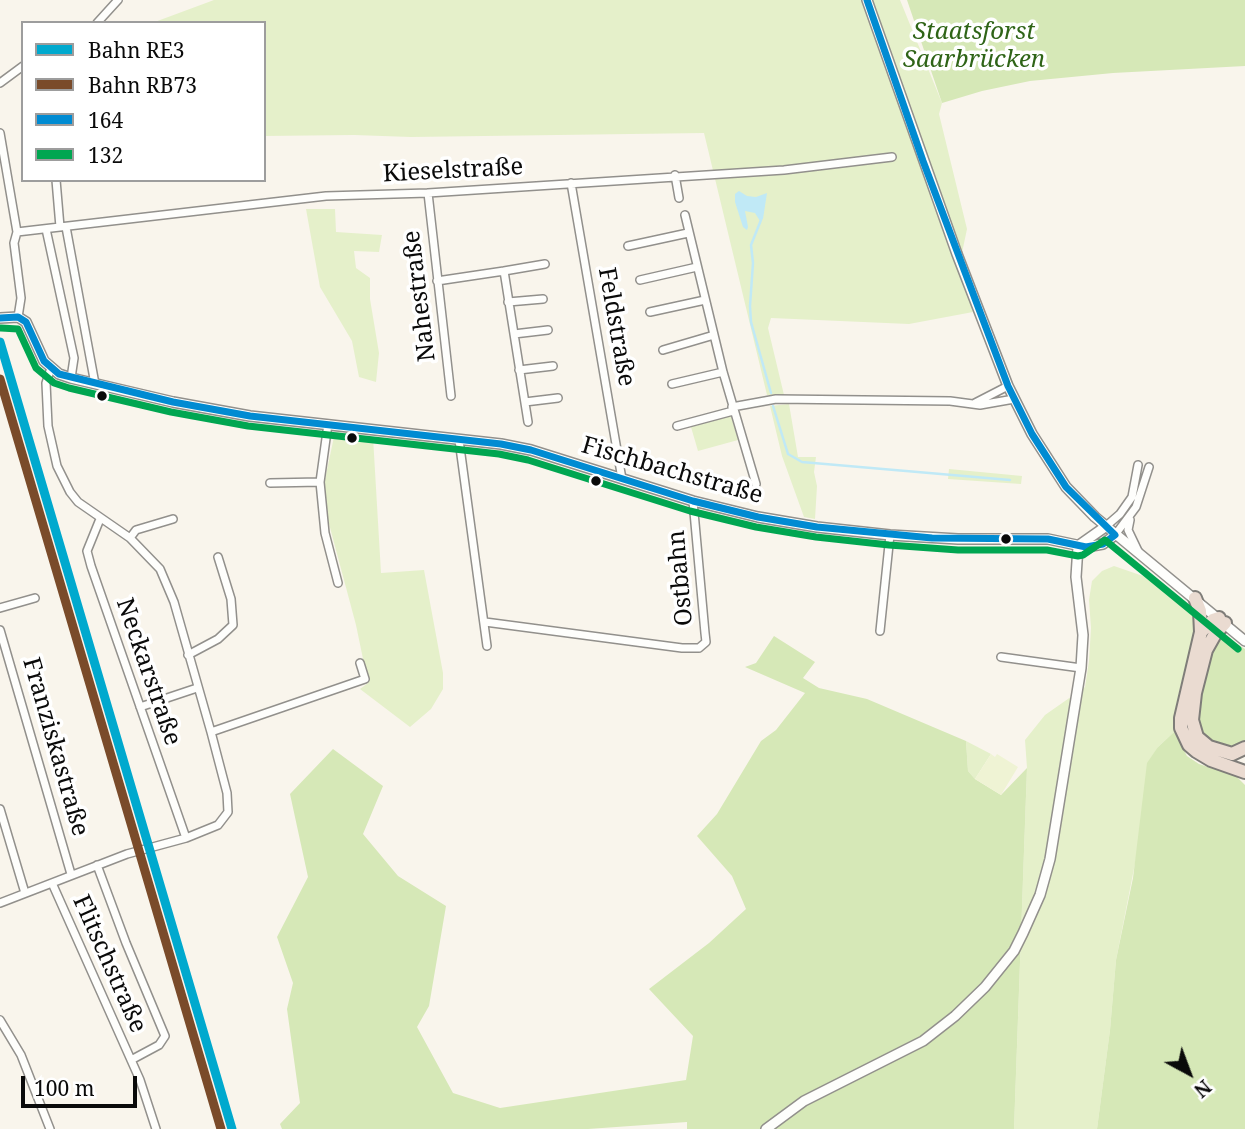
<!DOCTYPE html>
<html>
<head>
<meta charset="utf-8">
<style>
  body { margin:0 }
  #map { position:relative; width:1245px; height:1129px; overflow:hidden; background:#f9f5ec; font-family:"Noto Serif",serif }
  canvas { display:block }
  .legend { position:absolute; left:21px; top:21px; width:245px; height:161px; box-sizing:border-box; background:#fff; border:2px solid #9d9d9d; margin:0; padding:9px 12px; list-style:none; font-size:21px; color:#0a0a0a }
  .legend li { display:flex; align-items:center; gap:14px; height:35px }
  .legend b { width:35px; border:2px solid #9d9d9d }
  .north { position:absolute; left:1154px; top:1038px; width:70px; height:70px; -webkit-text-stroke:5px #fff; paint-order:stroke; rotate:139deg; font-size:19px; font-weight:700; line-height:28px; text-align:center; color:#0a0a0a }
  .north::after { content:''; display:block; margin:auto; width:24px; height:32px; background:#0a0a0a; clip-path:polygon(50% 0,100% 100%,50% 72%,0 100%) }
  .scale { position:absolute; left:21px; top:1076px; width:116px; height:32px; box-sizing:border-box; border:4px solid #0a0a0a; border-top:0; padding-left:9px; font-size:21px; line-height:24px; white-space:nowrap; color:#0a0a0a; -webkit-text-stroke:5px #fff; paint-order:stroke }
</style>
</head>
<body>
<div id="map">
<canvas width="1245" height="1129"></canvas>
<ul class="legend">
<li><b style="height:9px;background:#00a9ce"></b>Bahn RE3</li>
<li><b style="height:9px;background:#7a4b2a"></b>Bahn RB73</li>
<li><b style="height:9px;background:#008bd2"></b>164</li>
<li><b style="height:9px;background:#00a651"></b>132</li>
</ul>
<div class="north">N</div>
<div class="scale">100 m</div>
</div>
<script>
const c = document.querySelector('canvas').getContext('2d');
c.lineJoin = 'round';
function fill(path, color) { c.fillStyle = color; c.fill(path, 'evenodd'); }
const toPath = rows => new Path2D(rows.map(r => 'M' + r).join(''));
function trace(path, color, width, dash) { c.strokeStyle = color; c.lineWidth = width; c.lineCap = dash ? 'butt' : 'round'; c.setLineDash(dash || []); c.stroke(path); }
function label(font, color, halo, rows, align = 'center') {
  c.font = font + ' "Noto Serif",serif'; c.lineWidth = 7; c.setLineDash([]); c.textBaseline = 'middle'; c.strokeStyle = halo; c.fillStyle = color; for (const [text, x, y, turn = 0] of rows) {
    c.save(); c.translate(x, y); c.rotate((+turn || 0) * Math.PI / 180); c.textAlign = isNaN(turn) ? turn : align; if (halo) c.strokeText(text, 0, 0); c.fillText(text, 0, 0); c.restore();
  }
}
const green = toPath([
  [214,0,900,0,942,103,939,114,967,229,959,267,973,312,909,324,771,318,768,328,784,395,767,395,704,133,411,137,354,135,264,136,264,23,152,23],
  [306,209,335,209,336,232,382,235,379,252,354,251,356,268,370,278,370,299,379,353,376,382,359,377,352,341,320,287],
  [789,404,798,457,816,457,814,472,817,486,815,519,804,517,782,456,770,406],
  [731,416,738,440,698,451,691,427],
  [335,432,373,437,381,573,424,570,443,673,443,689,431,709,410,727,360,689,368,683,356,625,328,520,324,484],
  [949,469,1022,476,1021,484,948,479],
  [1114,566,1143,576,1190,607,1197,621,1179,692,1174,716,1174,732,1158,747,1116,960,1110,1030,1097,1129,1014,1129,1027,768,1025,740,1045,715,1085,687,1089,661,1091,628,1089,600,1092,581,1102,571],
  [966,741,991,754,975,779,968,771]
]);
const forest = toPath([
  [907,0,1245,0,1245,66,1113,73,1030,81,982,91,942,103],
  [774,636,815,662,803,678,819,688,867,699,966,741,968,771,975,779,1001,795,1027,768,1014,1129,687,1129,687,1122,588,1129,282,1129,280,1124,300,1103,287,1009,293,983,277,937,308,877,290,794,333,749,383,786,363,834,398,876,446,906,429,1006,417,1027,453,1093,500,1108,686,1080,693,1036,649,989,709,943,746,909,732,876,697,836,717,814,761,741,776,730,805,693,745,667,756,663],
  [1228,638,1245,649,1245,742,1235,747,1223,747,1203,737,1198,726,1197,709,1214,643,1220,639],
  [1174,732,1187,756,1199,764,1236,776,1245,785,1245,1129,1097,1129,1110,1030,1116,960,1133,878,1147,763,1158,747]
]);
const pitch = toPath([
  [991,754,995,757,997,754,1018,767,1001,795,975,779]
]);
const water = toPath([
  [739,191,747,196,756,197,767,193,763,219,760,221,755,213,745,211,748,227,747,230,743,227,735,202,735,194]
]);
const stream = toPath([
  [761,220,751,245,753,263,750,306,751,322,771,393],
  [773,406,788,454,802,462,1010,480]
]);
const minor = toPath([
  [97,23,118,0],
  [0,83,23,66],
  [0,133,17,232,14,243,21,298,18,317],
  [675,175,679,198],
  [56,180,60,227],
  [571,183,622,479],
  [428,193,451,396],
  [685,215,723,372,756,484],
  [66,227,95,384],
  [46,229,74,358,71,378],
  [17,232,326,196,428,193,784,170,892,157],
  [628,246,688,233],
  [504,271,545,264],
  [640,280,697,267],
  [437,281,504,271,528,422],
  [508,302,543,299],
  [650,312,705,300],
  [514,334,548,330],
  [663,350,714,335],
  [519,370,553,366],
  [672,384,723,372],
  [525,402,558,398],
  [975,403,1008,386],
  [732,407,776,399,950,401,980,405,1014,399],
  [328,424,320,482,325,533,338,583],
  [677,426,733,411],
  [459,440,487,646],
  [270,483,320,482],
  [100,519,87,551,91,566,186,838],
  [1130,520,1128,530,1138,551],
  [1105,527,1120,514,1132,497,1138,465],
  [1115,535,1136,507,1149,467],
  [130,538,136,530,173,519],
  [0,608,35,598],
  [485,622,682,648,699,648,706,642,705,633,693,501],
  [0,630,71,874],
  [880,631,890,535],
  [188,655,218,639,233,625,231,599,218,557],
  [1001,657,1081,668],
  [140,707,197,688],
  [211,732,365,679,360,663],
  [0,809,25,893],
  [97,865,126,943,165,1036,159,1045,131,1060],
  [52,883,140,1080,156,1129],
  [0,903,127,854,186,838,218,825,228,812,227,793,211,732,174,602,160,569,130,538,78,502,70,492,57,466,48,426,46,383,51,368],
  [0,1020,21,1055,50,1129]
]);
const tertiary = toPath([
  [867,0,957,254,1008,386,1032,434,1066,487,1095,517,1245,641],
  [0,318,18,317,26,322,44,361,59,374,71,378,173,402,250,416,501,444,531,450,693,501,758,517,817,527,890,535,958,539,1048,539,1086,547,1103,544,1115,535],
  [1078,546,1105,527],
  [766,1129,804,1101,923,1041,955,1016,985,987,1014,951,1023,933,1040,895,1050,859,1081,668,1083,635,1076,577,1078,546]
]);
const motorway = toPath([
  [1195,598,1200,611,1201,632,1181,718,1181,728,1189,745,1196,751,1211,760,1245,772],
  [1225,623,1215,634,1206,650,1195,693,1192,720,1197,737,1209,747,1232,754,1245,748],
  [1201,632,1213,620,1219,618]
]);
const bus1 = toPath([
  [0,318,18,317,26,322,44,361,59,374,173,402,250,416,501,444,531,450,693,501,758,517,817,527,932,538,1048,539,1086,547,1103,544,1115,535,1066,487,1032,434,1008,386,923,161,867,0]
]);
const bus2 = toPath([
  [1,328,18,329,36,368,54,383,69,388,171,412,248,426,499,454,528,460,690,511,756,527,816,537,889,545,958,550,1047,550,1078,556,1083,555,1105,540,1238,649]
]);
const rail1 = toPath([
  [0,342,232,1129]
]);
const rail2 = toPath([
  [0,379,221,1129]
]);
const markers = [
  [102,396,6,"#0a0a0a"],
  [352,438,6,"#0a0a0a"],
  [596,481,6,"#0a0a0a"],
  [1006,539,6,"#0a0a0a"]
];
const parkNames = [
  ["Staatsforst",974,32],
  ["Saarbrücken",974,60]
];
const streetNames = [
  ["Kieselstraße",453,171,-3],
  ["Nahestraße",420,296,-97],
  ["Feldstraße",616,327,80],
  ["Fischbachstraße",672,471,16],
  ["Ostbahn",681,578,-95],
  ["Neckarstraße",148,672,71],
  ["Franziskastraße",55,747,74],
  ["Flitschstraße",109,964,66]
];
fill(green, '#e5f0ca');
fill(forest, '#d6e8b7');
fill(pitch, '#eff3d4');
fill(water, '#c0e9f6');
trace(stream, '#c0e9f6', 2.5);
trace(minor, '#92908c', 10);
trace(tertiary, '#92908c', 12);
trace(motorway, '#7f7d79', 16);
trace(minor, '#fefefc', 7);
trace(tertiary, '#fefefc', 9);
trace(motorway, '#eadbd1', 12);
trace(bus1, '#008bd2', 7);
trace(bus2, '#00a651', 7);
trace(rail1, '#00a9ce', 9);
trace(rail2, '#7a4b2a', 9);
for (const [x, y, r, color] of markers) { const dot = new Path2D(); dot.arc(x, y, r, 0, 2 * Math.PI); c.fillStyle = color; c.fill(dot); trace(dot, '#fff', 2.5); }
label('italic 24px', '#2f6417', '#fff', parkNames);
label('24px', '#0a0a0a', '#fff', streetNames);
</script>
</body>
</html>
